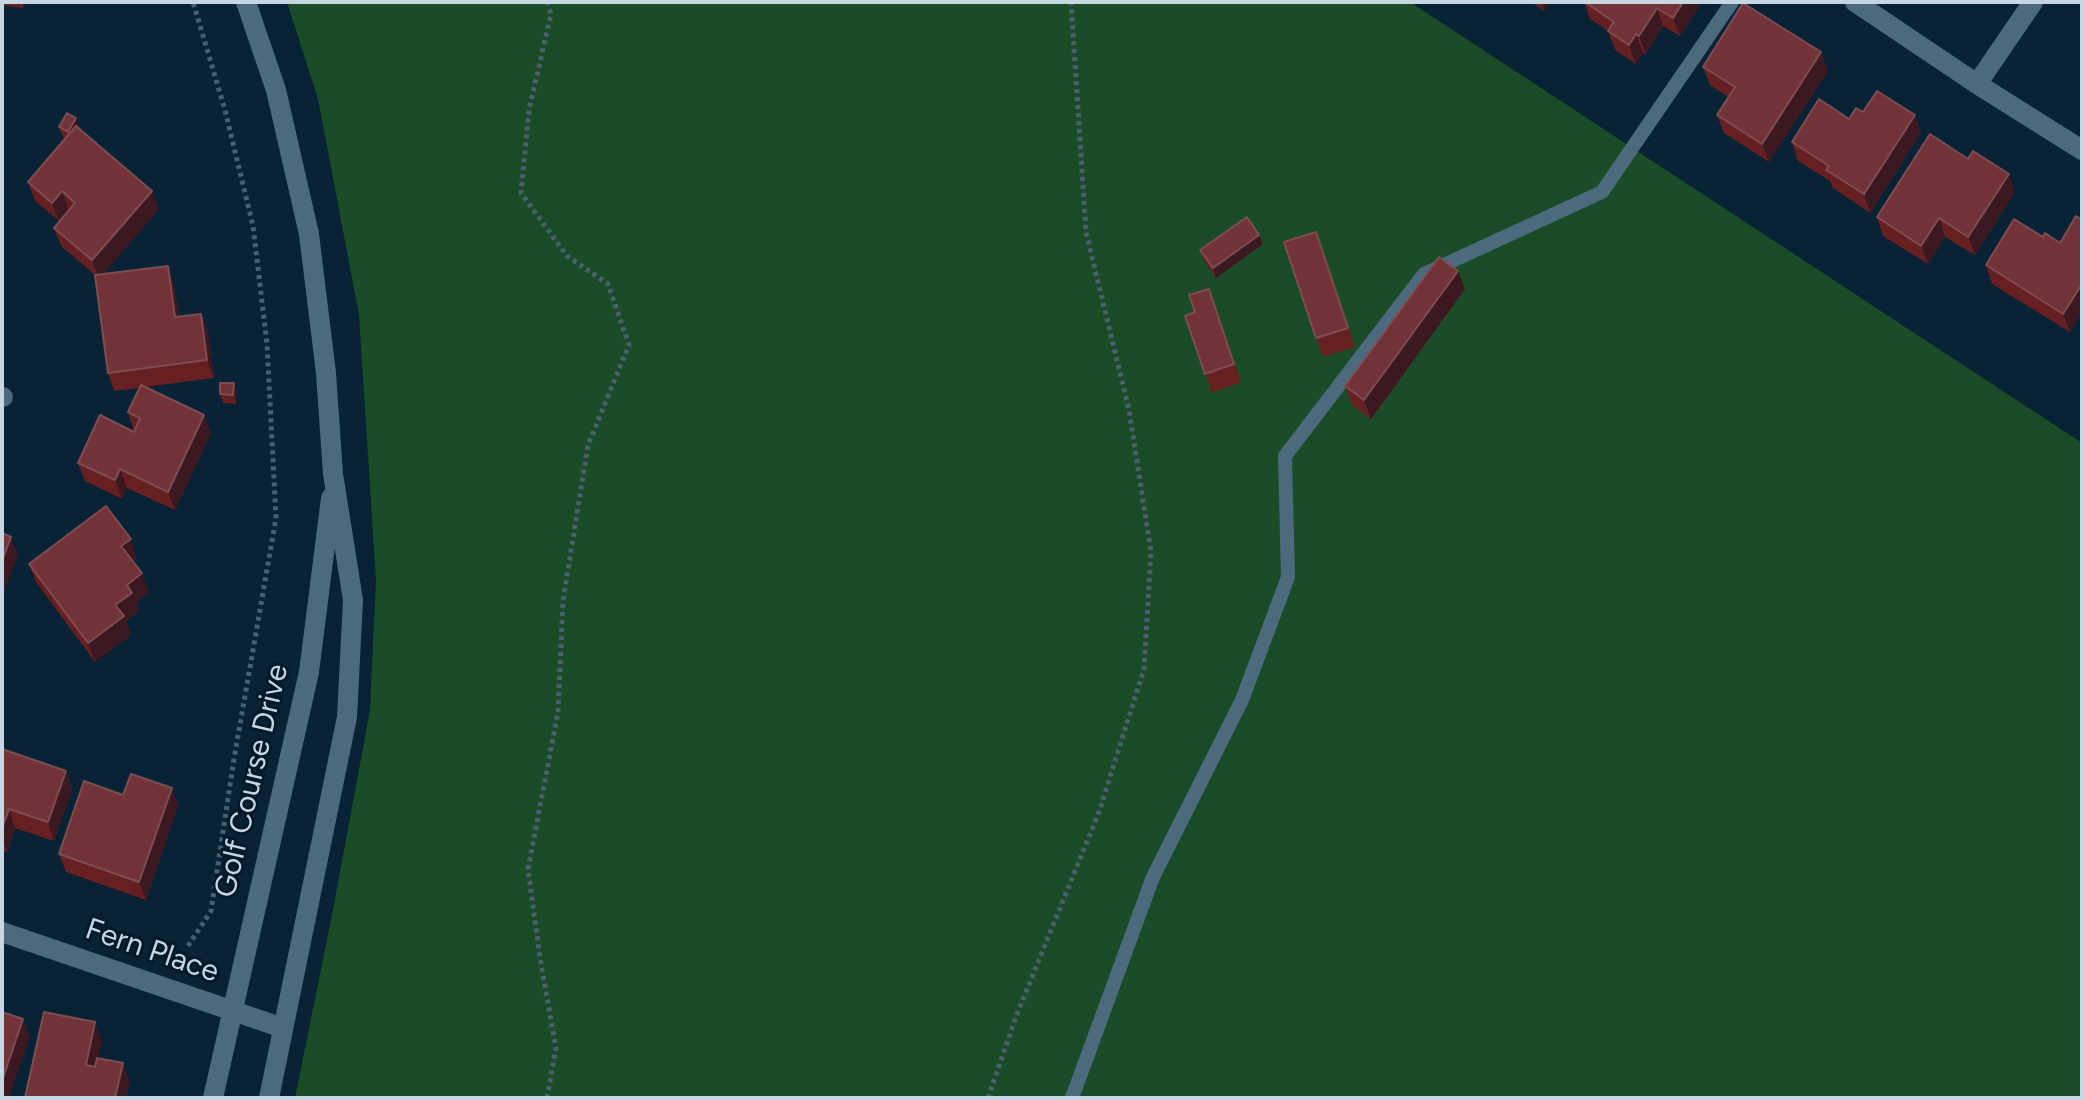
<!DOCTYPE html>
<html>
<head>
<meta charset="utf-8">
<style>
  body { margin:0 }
  #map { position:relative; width:2084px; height:1100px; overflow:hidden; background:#082335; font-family:Figtree,sans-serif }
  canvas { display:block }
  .frame { position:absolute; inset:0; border:4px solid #c6d6e2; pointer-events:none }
</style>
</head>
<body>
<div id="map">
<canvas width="2084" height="1100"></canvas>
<div class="frame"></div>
</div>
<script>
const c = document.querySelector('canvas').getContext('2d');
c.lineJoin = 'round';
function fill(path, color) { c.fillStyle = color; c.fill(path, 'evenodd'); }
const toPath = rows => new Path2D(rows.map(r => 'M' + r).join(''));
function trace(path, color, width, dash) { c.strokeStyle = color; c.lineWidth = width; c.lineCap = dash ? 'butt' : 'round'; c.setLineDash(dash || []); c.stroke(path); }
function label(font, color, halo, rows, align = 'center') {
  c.font = font + ' Figtree,sans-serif'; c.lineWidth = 6; c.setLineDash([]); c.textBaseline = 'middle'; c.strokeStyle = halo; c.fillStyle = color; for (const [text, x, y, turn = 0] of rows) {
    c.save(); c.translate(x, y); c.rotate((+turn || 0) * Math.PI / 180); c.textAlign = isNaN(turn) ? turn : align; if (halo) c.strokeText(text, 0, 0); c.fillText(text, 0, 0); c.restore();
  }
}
const green = toPath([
  [287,2,1410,2,2082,443,2082,1098,295,1098,333,910,370,710,376,580,359,315,318,99]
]);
const path = toPath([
  [188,946,211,911,234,759,276,518,267,344,253,226,225,110,193,2],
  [547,1098,556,1048,540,958,528,869,558,712,563,601,588,445,629,345,608,284,567,256,521,193,529,110,551,14,547,2],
  [988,1098,1017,1014,1099,812,1144,669,1151,552,1129,410,1086,232,1071,2]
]);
const service = toPath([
  [1072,1098,1153,877,1242,700,1288,577,1285,456,1424,274,1602,192,1732,2]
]);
const minor = toPath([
  [1855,2,1977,84,2082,150],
  [1977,84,2033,2],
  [2,397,3,397],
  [2,932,283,1028]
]);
const tertiary = toPath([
  [246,2,276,90,309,234,326,373,333,474,353,600,347,717,269,1098],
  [213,1098,309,672,331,498]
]);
const wall = toPath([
  [2,2,24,2,23,8,2,5],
  [1531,2,1551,2,1544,11],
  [1584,2,1702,2,1680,36,1663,26,1646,54,1643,53,1636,64,1615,50,1608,31,1590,19],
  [1821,52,1828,71,1769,162,1724,133,1717,115,1728,97,1710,85,1703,67],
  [1863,112,1915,115,1921,133,1870,213,1833,188,1830,181,1798,161,1792,142],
  [59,127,80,128,159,209,103,274,168,266,174,285,179,317,201,314,208,332,214,378,146,387,204,415,211,433,175,510,127,488,122,499,85,481,78,463,134,432,128,412,139,388,114,391,108,373,95,275,61,246,54,228,59,221,35,201,28,182,65,138,63,137],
  [2015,192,1975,255,1945,237,1928,264,1883,236,1877,217],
  [1316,232,1355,347,1323,357,1284,242],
  [1259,235,1263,244,1216,278,1203,259,1200,250],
  [2043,237,2070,332,1992,284,1986,265],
  [1458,271,1465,289,1371,419,1352,405,1345,386],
  [1209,289,1241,382,1212,393,1185,316,1195,312],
  [237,393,236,404,223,403,220,394],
  [137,558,133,561,149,592,136,602,139,611,126,620,131,635,95,662,36,582,29,564],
  [2,749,66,771,72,790,54,841,15,828,7,852,2,850],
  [172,788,178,806,146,900,66,872,59,854,123,795]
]);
const shadedWall = toPath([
  [1541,2,1551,2,1544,11],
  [1683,2,1702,2,1680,36,1673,18],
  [1657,8,1663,26,1646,54,1639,36],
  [1636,34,1643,53,1636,64,1629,45],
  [1821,52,1828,71,1769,162,1762,144],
  [1915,115,1921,133,1870,213,1864,194],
  [76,118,80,128,71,142,68,132],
  [2009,174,2015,192,1975,255,1968,237],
  [62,191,69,210,59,221,52,203],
  [152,191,159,209,99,279,92,260],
  [1939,218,1945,237,1928,264,1921,246],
  [1259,235,1263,244,1216,278,1213,268],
  [168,266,174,285,181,336,175,317],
  [1458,271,1465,289,1371,419,1364,400],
  [2082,284,2082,313,2070,332,2063,314],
  [201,314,208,332,214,378,207,360],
  [234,383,237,393,236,404,233,395],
  [204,415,211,433,175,510,168,492],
  [120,469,127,488,122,499,115,480],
  [11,537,18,555,2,597,2,561],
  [131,539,137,558,128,564,121,546],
  [142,573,149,592,136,602,139,611,126,620,131,635,95,662,88,643,115,605,127,585],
  [66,771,72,790,54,841,48,822],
  [172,788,178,806,146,900,139,882],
  [9,809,15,828,7,852,2,838,2,829],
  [23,1019,30,1037,9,1098,3,1098,2,1081],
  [95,1022,102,1041,92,1084,86,1065],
  [123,1063,130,1082,126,1098,115,1098]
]);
const building = toPath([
  [1585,2,1683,2,1673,18,1657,8,1639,36,1636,34,1629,45,1608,31,1614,22,1585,2],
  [1743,3,1821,52,1762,144,1717,115,1735,87,1703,67,1743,3],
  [1877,91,1915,115,1864,194,1826,170,1829,166,1792,142,1819,99,1849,119,1856,108,1863,112,1877,91],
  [67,113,76,118,68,132,59,127,67,113],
  [76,126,152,191,92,260,54,228,75,203,62,191,52,203,28,182,76,126],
  [1930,134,1968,159,1973,151,2009,174,1968,237,1939,218,1921,246,1877,217,1930,134],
  [2076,216,2082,220,2082,284,2063,314,1986,265,2014,219,2043,237,2045,233,2060,243,2076,216],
  [1247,217,1259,235,1213,268,1200,250,1247,217],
  [1316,232,1348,328,1316,338,1284,242,1316,232],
  [1439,257,1458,271,1364,400,1345,386,1439,257],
  [168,266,175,317,201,314,207,360,108,373,95,275,168,266],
  [1209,289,1234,364,1205,374,1185,316,1195,312,1189,295,1209,289],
  [220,383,234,383,233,395,220,394,220,383],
  [141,385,204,415,168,492,120,469,115,480,78,463,100,415,134,432,140,418,128,412,141,385],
  [106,506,131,539,121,546,142,573,127,585,132,593,115,605,124,616,88,643,29,564,106,506],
  [2,533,11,537,2,561,2,533],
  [2,749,66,771,48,822,9,809,2,829,2,749],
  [131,774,172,788,139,882,59,854,84,781,123,795,131,774],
  [2,1012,23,1019,2,1081,2,1012],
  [44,1012,95,1022,86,1065,95,1067,97,1058,123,1063,115,1098,25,1098,44,1012]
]);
const streetNames = [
  ["Golf Course Drive",252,781,-77],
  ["Fern Place",152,951,19]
];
fill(green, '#1a4c27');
trace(path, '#496070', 5, [4, 4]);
trace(service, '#4d697e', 14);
trace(minor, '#4d697e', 20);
trace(tertiary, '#4d697e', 20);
fill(wall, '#662022');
fill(shadedWall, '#3c1921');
fill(building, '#713337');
trace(building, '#7e4d52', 2);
label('30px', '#c6d6e2', '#011a2b', streetNames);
</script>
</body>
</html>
